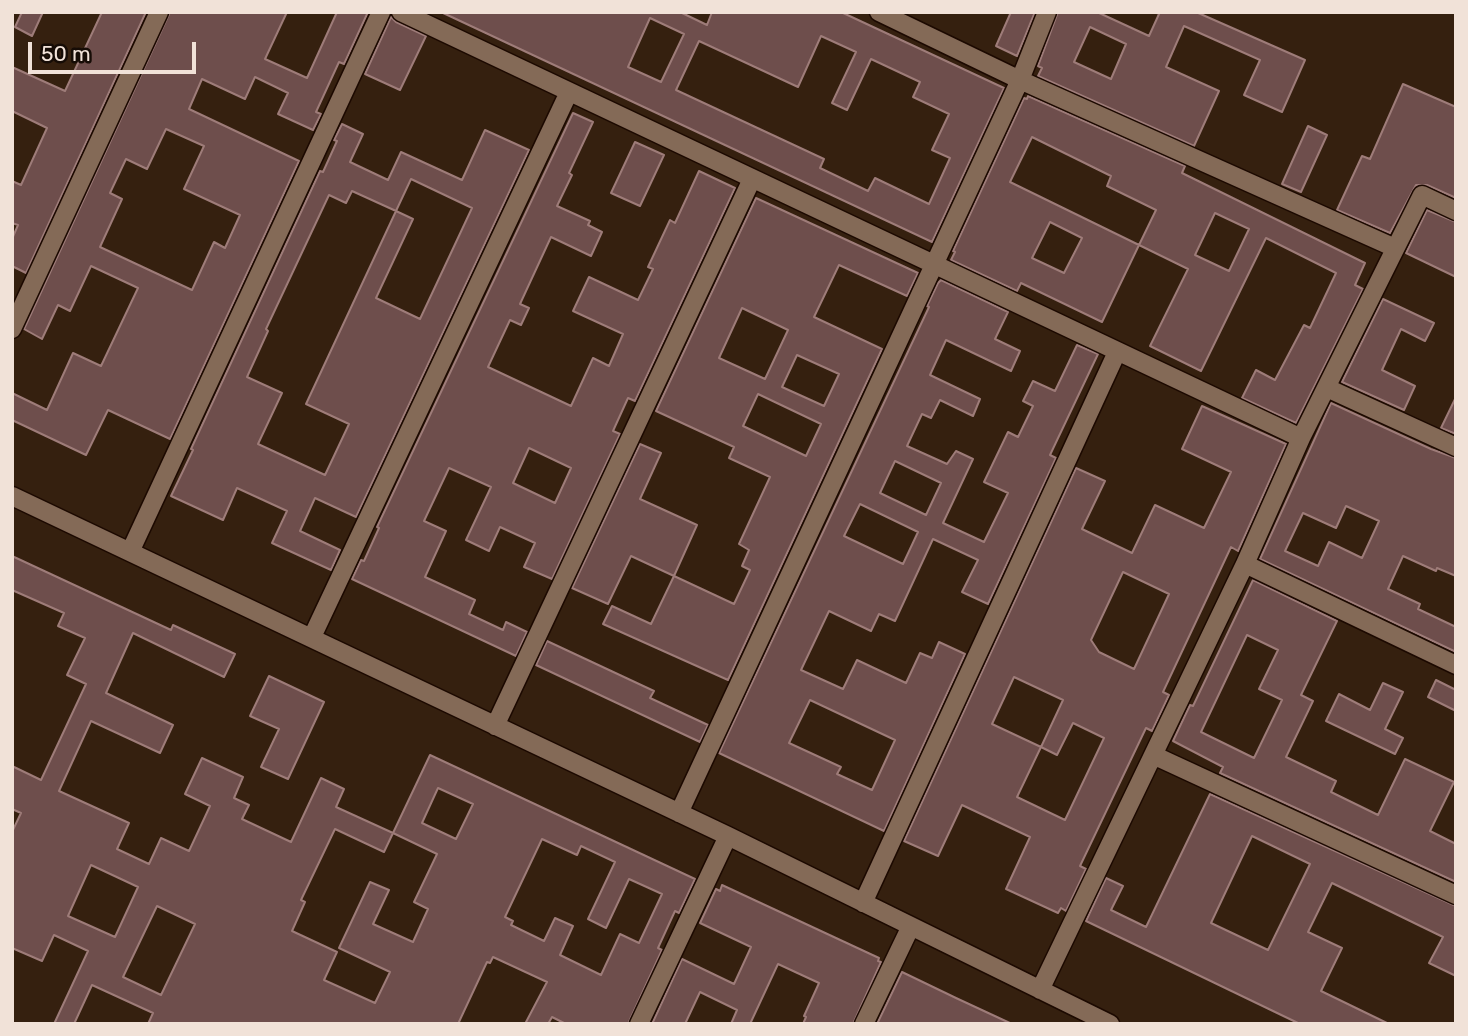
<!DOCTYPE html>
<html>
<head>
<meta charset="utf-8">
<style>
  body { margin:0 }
  #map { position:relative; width:1468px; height:1036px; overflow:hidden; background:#35200f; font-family:Rubik,sans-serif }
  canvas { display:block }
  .frame { position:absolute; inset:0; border:14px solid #f1e2d8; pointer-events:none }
  .scale { position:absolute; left:28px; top:42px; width:168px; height:32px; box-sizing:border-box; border:4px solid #f1e2d8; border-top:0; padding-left:9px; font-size:21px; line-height:24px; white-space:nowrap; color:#f1e2d8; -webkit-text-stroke:5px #160c06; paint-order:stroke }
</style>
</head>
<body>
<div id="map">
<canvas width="1468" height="1036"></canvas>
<div class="frame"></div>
<div class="scale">50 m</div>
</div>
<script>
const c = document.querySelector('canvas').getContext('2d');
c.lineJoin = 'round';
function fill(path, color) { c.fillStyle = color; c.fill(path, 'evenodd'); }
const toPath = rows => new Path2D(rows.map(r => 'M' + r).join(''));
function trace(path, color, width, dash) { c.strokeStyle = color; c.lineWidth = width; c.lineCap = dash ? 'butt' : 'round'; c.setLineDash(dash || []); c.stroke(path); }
const building = toPath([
  [22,12,43,12,32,36,15,27,22,12],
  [102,12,146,12,26,273,12,266,12,239,18,225,12,223,12,181,21,185,47,128,12,111,12,67,65,91,102,12],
  [170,12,287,12,265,59,307,78,337,12,368,12,344,64,339,62,316,112,321,114,313,130,278,114,288,93,255,77,245,99,202,79,189,109,299,161,170,439,108,410,86,455,12,420,12,393,47,410,73,353,101,366,138,288,91,266,70,311,58,305,42,339,24,329,170,12],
  [166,129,204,146,184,189,240,215,225,248,214,242,192,290,100,247,122,199,110,193,126,159,147,169,166,129],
  [441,12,680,12,707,25,712,12,841,12,1004,88,932,242,441,12],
  [650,18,684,34,661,82,628,67,650,18],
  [821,36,856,52,832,103,847,110,871,59,920,82,913,97,949,114,932,150,950,158,929,204,875,178,868,191,820,168,824,159,676,90,699,41,798,87,821,36],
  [1011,12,1035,12,1017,56,996,46,1011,12],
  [1058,12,1097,12,1149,36,1159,14,1155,12,1196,12,1305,60,1282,112,1244,95,1260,60,1184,26,1166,67,1219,91,1194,146,1038,76,1042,68,1038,66,1058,12],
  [1090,27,1126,44,1111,79,1074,62,1090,27],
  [391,17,396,22,426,36,400,90,365,74,391,17],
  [1403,84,1456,107,1456,198,1427,185,1416,185,1390,233,1337,210,1362,156,1370,159,1403,84],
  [1028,96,1185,166,1182,173,1365,263,1355,285,1363,289,1296,423,1242,398,1256,370,1275,380,1304,325,1310,328,1336,273,1266,238,1201,371,1150,346,1188,269,1139,245,1102,322,1021,283,1017,291,951,260,955,252,953,251,1024,98,1027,99,1028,96],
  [1032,137,1111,176,1107,186,1156,210,1139,245,1010,182,1032,137],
  [1215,213,1249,229,1229,271,1195,255,1215,213],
  [1050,222,1082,238,1064,273,1032,258,1050,222],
  [573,113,593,122,569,173,572,175,557,206,590,221,588,225,602,232,591,256,551,237,520,304,529,308,521,325,510,320,488,367,571,406,593,358,609,366,623,334,573,311,589,277,638,300,653,269,648,267,670,220,675,223,699,171,735,188,635,401,628,398,613,431,620,434,552,579,524,567,535,543,500,527,489,551,466,540,491,487,449,468,424,521,446,531,425,577,475,600,469,614,503,630,506,622,527,632,516,656,352,579,361,560,364,561,379,528,377,527,573,113],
  [529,448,571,468,555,503,513,483,529,448],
  [342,124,363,134,350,162,388,180,401,152,462,180,485,130,529,150,356,517,315,498,300,531,340,550,331,570,272,543,287,511,237,488,223,520,171,496,193,450,191,449,320,171,323,172,337,141,334,140,342,124],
  [411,179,472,208,420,319,376,298,413,219,396,211,411,179],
  [352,191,396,211,306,404,349,424,325,475,258,444,282,393,247,377,268,331,266,329,329,195,346,203,352,191],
  [1308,126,1327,135,1301,192,1282,184,1308,126],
  [635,142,664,155,640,206,611,193,635,142],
  [756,198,918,273,907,296,839,265,827,290,814,317,882,349,728,680,603,624,612,606,651,624,674,576,734,604,750,570,742,566,749,550,739,544,770,477,729,458,734,447,656,411,756,198],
  [742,308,788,330,765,379,719,358,742,308],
  [797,355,839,374,824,406,782,387,797,355],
  [758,394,821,424,806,456,743,426,758,394],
  [1427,210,1456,222,1456,277,1406,253,1427,210],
  [941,280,1008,312,995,339,1020,351,1011,371,946,340,930,375,980,399,973,416,940,400,931,418,922,414,907,446,947,464,956,451,973,459,943,523,984,542,1008,493,984,482,1008,432,1018,437,1033,406,1023,401,1033,381,1055,391,1077,345,1098,354,1050,455,1056,458,988,604,962,592,978,560,933,539,895,621,879,614,871,631,829,611,801,670,843,689,857,660,906,683,920,653,932,658,939,642,965,654,884,831,719,753,929,307,927,306,938,283,941,280],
  [895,461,941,483,926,515,880,493,895,461],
  [860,504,918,532,903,564,844,536,860,504],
  [810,700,895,740,872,790,837,774,841,767,789,743,810,700],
  [1383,299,1434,323,1425,341,1401,329,1382,370,1415,386,1404,410,1342,382,1383,299],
  [1456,397,1456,434,1441,428,1456,397],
  [1331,403,1431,449,1456,458,1456,576,1437,568,1436,571,1403,556,1388,589,1420,604,1418,609,1456,627,1456,652,1260,559,1331,403],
  [1346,506,1379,521,1362,558,1329,542,1318,566,1285,551,1303,513,1336,528,1346,506],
  [1202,406,1286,444,1238,551,1231,547,1163,692,1169,695,1152,731,1146,728,1080,866,1086,869,1066,911,1061,908,1058,913,1006,889,1030,837,962,805,938,856,904,841,1076,468,1105,481,1082,529,1132,553,1155,505,1204,528,1231,472,1182,449,1202,406],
  [1123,572,1169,594,1134,669,1099,652,1091,640,1123,572],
  [1014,677,1063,700,1041,747,992,724,1014,677],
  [1073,723,1104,738,1065,820,1017,797,1041,747,1057,755,1073,723],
  [640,444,661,453,640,499,697,525,674,576,631,556,608,604,572,588,640,444],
  [12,556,171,630,173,625,235,654,224,677,133,633,106,693,173,725,160,753,91,721,59,791,129,823,117,849,149,864,161,838,189,851,210,806,185,794,202,758,243,777,234,798,249,805,242,819,291,842,321,778,344,789,336,807,393,833,430,755,695,879,679,913,675,911,658,948,662,950,628,1024,566,1024,552,1017,548,1024,525,1024,547,982,493,957,490,963,487,962,458,1024,148,1024,153,1013,92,985,74,1024,54,1024,88,951,54,935,42,961,12,948,12,832,21,813,12,809,12,766,41,780,86,684,67,675,85,638,58,626,64,613,12,590,12,556],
  [438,788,473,804,456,839,422,823,438,788],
  [335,829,384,852,393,833,437,854,414,902,428,909,413,942,373,924,389,890,370,882,339,948,390,972,375,1003,324,980,337,952,292,931,305,902,301,900,335,829],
  [542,839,577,855,581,846,615,862,588,919,606,928,629,879,662,894,639,943,620,934,601,975,560,955,573,926,555,918,544,941,511,925,513,921,505,917,542,839],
  [91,865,138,887,115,937,68,916,91,865],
  [157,906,195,924,161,995,123,977,157,906],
  [1253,580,1337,621,1301,695,1313,701,1286,757,1336,781,1331,792,1378,815,1405,759,1454,782,1430,831,1456,844,1456,882,1220,773,1223,767,1173,741,1190,705,1193,706,1253,580],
  [1247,635,1278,650,1259,689,1282,700,1254,758,1201,732,1247,635],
  [547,641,654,691,650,698,708,725,700,742,536,665,547,641],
  [269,676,324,702,288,779,261,767,279,729,250,716,269,676],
  [1436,680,1456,690,1456,711,1428,697,1436,680],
  [1383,683,1403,692,1385,729,1403,738,1395,754,1326,721,1339,694,1370,710,1383,683],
  [1210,794,1456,906,1456,976,1429,963,1443,937,1332,883,1308,932,1342,948,1321,991,1389,1024,1300,1024,1086,921,1106,878,1123,886,1111,910,1146,927,1210,794],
  [1252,836,1310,864,1268,950,1211,923,1252,836],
  [722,885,879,958,878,961,881,962,853,1024,803,1024,806,1017,804,1016,819,983,778,964,750,1024,731,1024,737,1010,700,992,685,1024,652,1024,682,959,734,984,751,947,700,923,716,889,720,891,722,885],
  [902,972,956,998,1012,1024,877,1024,902,972]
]);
const street = toPath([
  [401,12,1301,438],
  [879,12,1020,80,1395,248],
  [12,329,159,12],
  [1327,388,1456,447],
  [12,496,728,836,1110,1024],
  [130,552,381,12],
  [1245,564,1456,665],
  [312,637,569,92],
  [495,726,752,179],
  [1153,755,1456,895],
  [679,813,1020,80,1047,12],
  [863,903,1117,352],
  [1040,990,1245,564,1301,438,1422,195,1456,211],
  [639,1024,728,836],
  [864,1024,911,926]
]);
fill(building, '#6e4e4c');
trace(building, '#9e7c79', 2);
trace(street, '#1c0900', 21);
trace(street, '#846a57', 18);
</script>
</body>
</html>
